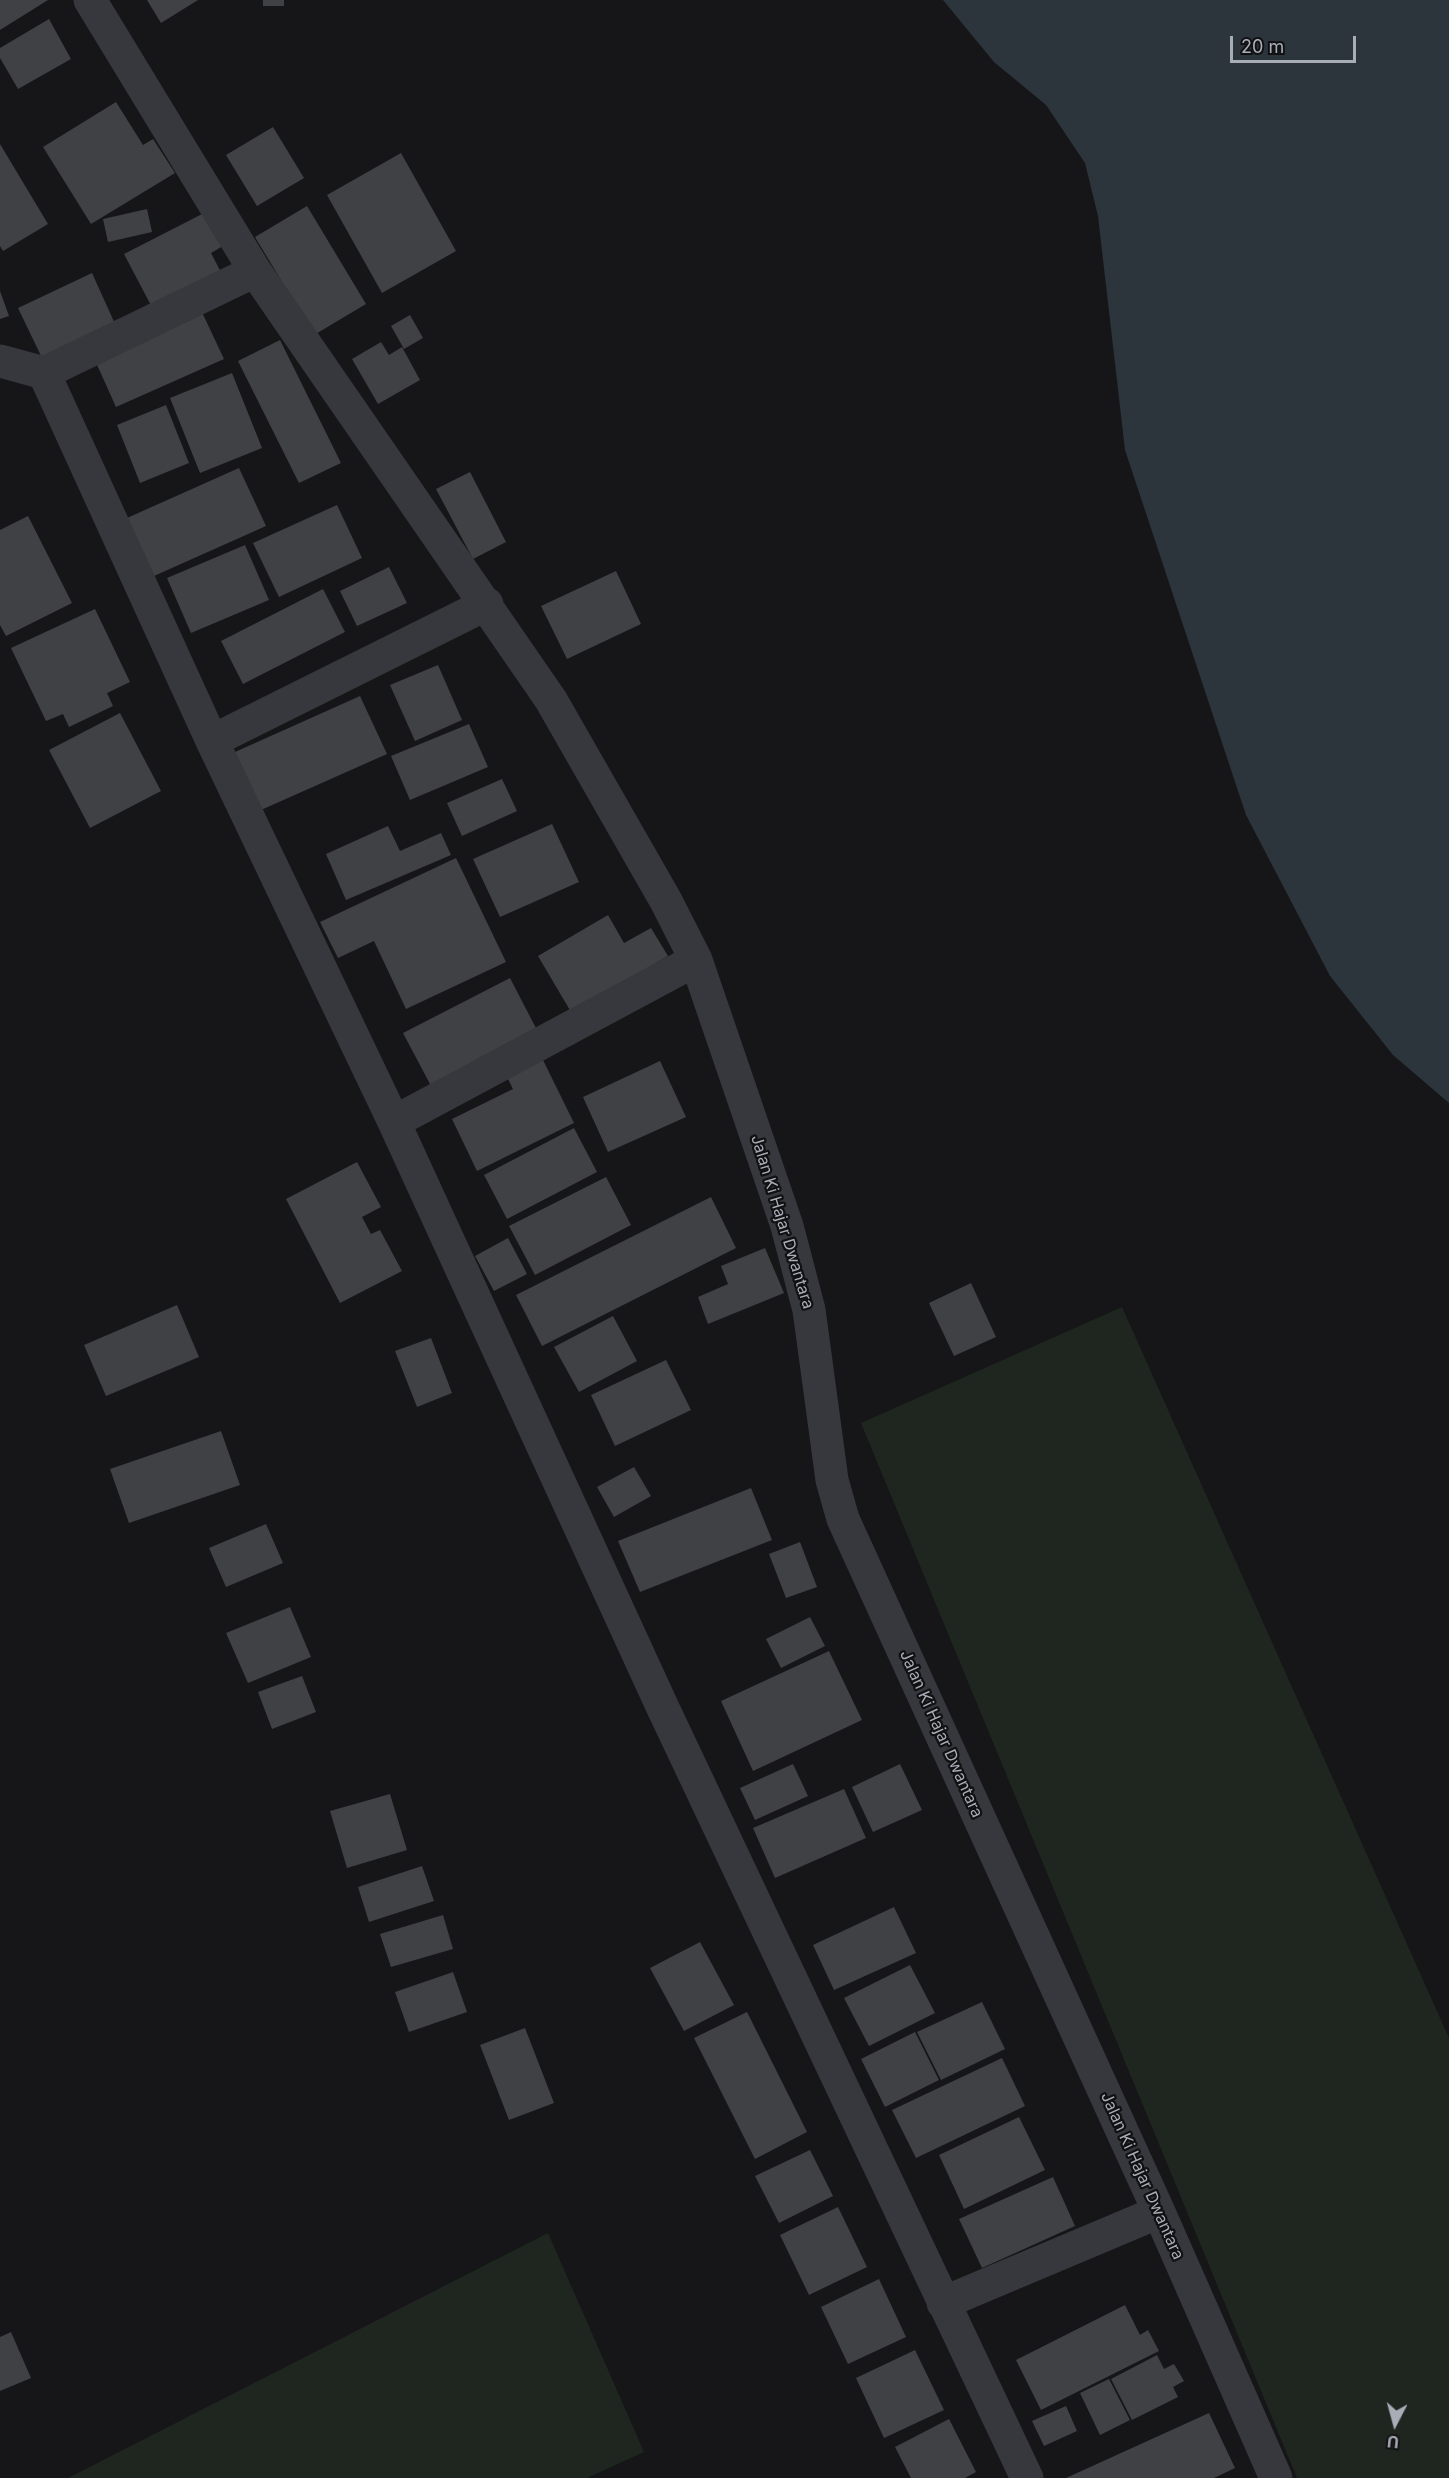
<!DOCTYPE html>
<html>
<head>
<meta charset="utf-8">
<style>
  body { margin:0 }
  #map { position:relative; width:1449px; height:2478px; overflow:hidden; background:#161618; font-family:Inter,sans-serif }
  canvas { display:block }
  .north { position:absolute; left:1365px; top:2394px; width:60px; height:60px; -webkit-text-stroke:4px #111113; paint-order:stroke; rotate:186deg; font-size:16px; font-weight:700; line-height:24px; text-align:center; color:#a8adb8 }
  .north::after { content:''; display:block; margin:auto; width:21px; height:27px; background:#a8adb8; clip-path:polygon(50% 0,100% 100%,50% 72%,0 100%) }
  .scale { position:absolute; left:1230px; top:36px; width:126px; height:27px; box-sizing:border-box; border:3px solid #a8adb8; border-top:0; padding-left:8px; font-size:18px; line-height:21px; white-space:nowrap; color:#a8adb8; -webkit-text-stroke:4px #111113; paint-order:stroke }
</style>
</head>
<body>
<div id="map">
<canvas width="1449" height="2478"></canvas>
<div class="north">U</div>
<div class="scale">20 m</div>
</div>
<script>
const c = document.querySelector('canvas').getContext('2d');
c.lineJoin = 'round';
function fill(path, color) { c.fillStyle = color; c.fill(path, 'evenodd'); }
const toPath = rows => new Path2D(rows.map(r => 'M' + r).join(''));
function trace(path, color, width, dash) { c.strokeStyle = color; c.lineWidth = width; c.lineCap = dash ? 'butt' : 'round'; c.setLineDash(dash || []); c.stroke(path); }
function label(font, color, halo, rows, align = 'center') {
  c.font = font + ' Inter,sans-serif'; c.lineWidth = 4.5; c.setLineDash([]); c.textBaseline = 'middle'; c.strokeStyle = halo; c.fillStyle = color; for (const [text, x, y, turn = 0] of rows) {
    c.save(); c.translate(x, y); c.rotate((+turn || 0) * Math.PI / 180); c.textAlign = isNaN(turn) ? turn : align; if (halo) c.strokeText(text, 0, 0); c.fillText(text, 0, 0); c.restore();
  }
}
const green = toPath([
  [1122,1307,1449,2038,1449,2478,1297,2478,861,1423],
  [548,2233,644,2452,587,2478,68,2478]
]);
const water = toPath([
  [943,0,1449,0,1449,1103,1393,1055,1330,976,1246,815,1125,450,1098,216,1085,163,1046,105,994,62]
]);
const building = toPath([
  [0,0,48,0,0,30],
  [147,0,198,0,161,23],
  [263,0,284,0,284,6,263,6],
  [49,19,71,59,18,89,0,58,0,48],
  [116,102,143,145,153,139,175,173,91,224,43,147],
  [273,127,304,178,257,206,226,155],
  [0,144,48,224,3,251,0,246],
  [401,153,456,251,382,293,327,195],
  [307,206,366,304,314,335,255,237],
  [147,209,152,232,108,242,103,219],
  [206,212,223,246,211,253,224,278,155,313,124,254],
  [92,273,116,326,43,360,18,308],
  [0,291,9,316,0,319],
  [200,308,224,359,116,407,93,356],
  [410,315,423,338,404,349,391,326],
  [280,340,341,463,299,483,238,361],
  [381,342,389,355,402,347,420,380,378,404,352,359],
  [232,373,262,448,200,473,170,398],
  [166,405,189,463,140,483,117,425],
  [239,468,266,526,154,576,127,518],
  [470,472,506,542,473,559,436,489],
  [337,505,362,558,279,597,253,543],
  [28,516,72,603,6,636,0,625,0,530],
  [245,545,269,600,191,633,167,578],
  [389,567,407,603,357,626,340,591],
  [616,571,641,624,567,659,541,606],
  [323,589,345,632,243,684,221,641],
  [95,609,130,682,107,693,113,706,69,727,63,714,46,721,11,648],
  [438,665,462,720,415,741,390,685],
  [360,696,387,754,261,810,235,752],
  [120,713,161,791,90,828,49,750],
  [469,724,488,767,410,800,391,756],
  [502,779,517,811,462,836,447,803],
  [552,824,579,882,500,917,473,859],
  [388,826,400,851,441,833,451,855,346,900,326,854],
  [456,858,506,962,406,1009,374,941,338,958,320,922],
  [608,915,624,943,651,928,668,956,571,1012,538,956],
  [510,978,538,1032,431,1086,403,1033],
  [543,1060,574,1123,477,1171,452,1119,513,1089,507,1077],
  [660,1061,686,1117,608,1152,583,1097],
  [574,1128,597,1172,507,1219,484,1175],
  [357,1162,381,1207,362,1217,371,1234,380,1230,402,1271,340,1303,286,1199],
  [606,1177,631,1225,535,1275,509,1226],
  [711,1197,736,1248,542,1346,516,1295],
  [508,1238,527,1274,494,1291,475,1256],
  [765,1248,784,1293,708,1324,698,1297,728,1284,721,1266],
  [971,1283,996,1337,954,1356,929,1303],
  [177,1305,199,1357,106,1396,84,1345],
  [613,1316,637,1361,579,1392,554,1347],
  [431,1338,452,1393,417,1407,395,1351],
  [666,1360,691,1410,615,1446,591,1395],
  [221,1431,240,1485,129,1523,110,1469],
  [634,1467,651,1496,614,1517,597,1487],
  [751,1488,772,1540,640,1592,618,1541],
  [266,1524,283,1563,226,1587,209,1548],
  [800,1542,817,1587,786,1598,769,1554],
  [290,1607,311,1657,248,1683,226,1633],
  [810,1617,825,1646,781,1668,766,1639],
  [829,1651,862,1720,753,1771,721,1701],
  [302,1676,316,1712,272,1729,258,1692],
  [793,1764,808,1796,755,1820,740,1788],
  [900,1764,922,1810,873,1832,852,1787],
  [844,1789,866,1838,775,1878,753,1828],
  [390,1794,407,1850,347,1868,330,1811],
  [422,1866,434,1901,369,1922,358,1887],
  [894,1907,916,1953,834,1990,813,1945],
  [443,1915,453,1949,391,1967,380,1934],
  [700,1942,734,2005,684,2031,650,1968],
  [910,1965,935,2013,869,2046,844,1998],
  [453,1972,467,2012,409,2032,395,1992],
  [982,2002,1005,2049,941,2080,917,2032],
  [747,2012,807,2132,755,2159,694,2038],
  [525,2028,554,2103,509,2120,480,2045],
  [915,2032,939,2080,885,2107,861,2059],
  [1002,2058,1025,2106,916,2158,892,2110],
  [1019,2117,1045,2170,964,2209,939,2155],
  [810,2150,833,2196,779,2223,755,2176],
  [1053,2177,1075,2226,982,2268,959,2219],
  [838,2207,867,2267,809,2295,780,2235],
  [879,2279,906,2337,848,2364,821,2307],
  [1125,2305,1140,2335,1148,2330,1159,2351,1041,2410,1016,2360],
  [11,2332,31,2378,0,2391,0,2337],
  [915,2350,944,2410,884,2438,856,2378],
  [1157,2355,1164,2369,1174,2364,1184,2381,1173,2387,1178,2397,1132,2420,1111,2379],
  [1109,2379,1130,2420,1100,2435,1080,2393],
  [1066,2406,1077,2431,1044,2446,1032,2421],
  [1209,2413,1235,2468,1214,2478,1066,2478],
  [949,2419,976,2472,965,2478,911,2478,895,2447]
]);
const minor = toPath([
  [90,0,255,271,551,700,666,901,696,960,787,1226,809,1310,832,1480,843,1519,1159,2212,1276,2478],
  [0,361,44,373,212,741,394,1122,662,1706,1027,2478],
  [44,373,255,271],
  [212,741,487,604],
  [394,1122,696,960],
  [943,2303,1159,2212]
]);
const streetNames = [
  ["Jalan Ki Hajar Dwantara",782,1222,73],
  ["Jalan Ki Hajar Dwantara",941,1734,66],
  ["Jalan Ki Hajar Dwantara",1142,2176,66]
];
fill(green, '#1e261f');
fill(water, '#2c353c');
fill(building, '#404145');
trace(minor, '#37383d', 33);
label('16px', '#a8adb8', '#111113', streetNames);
</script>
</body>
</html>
